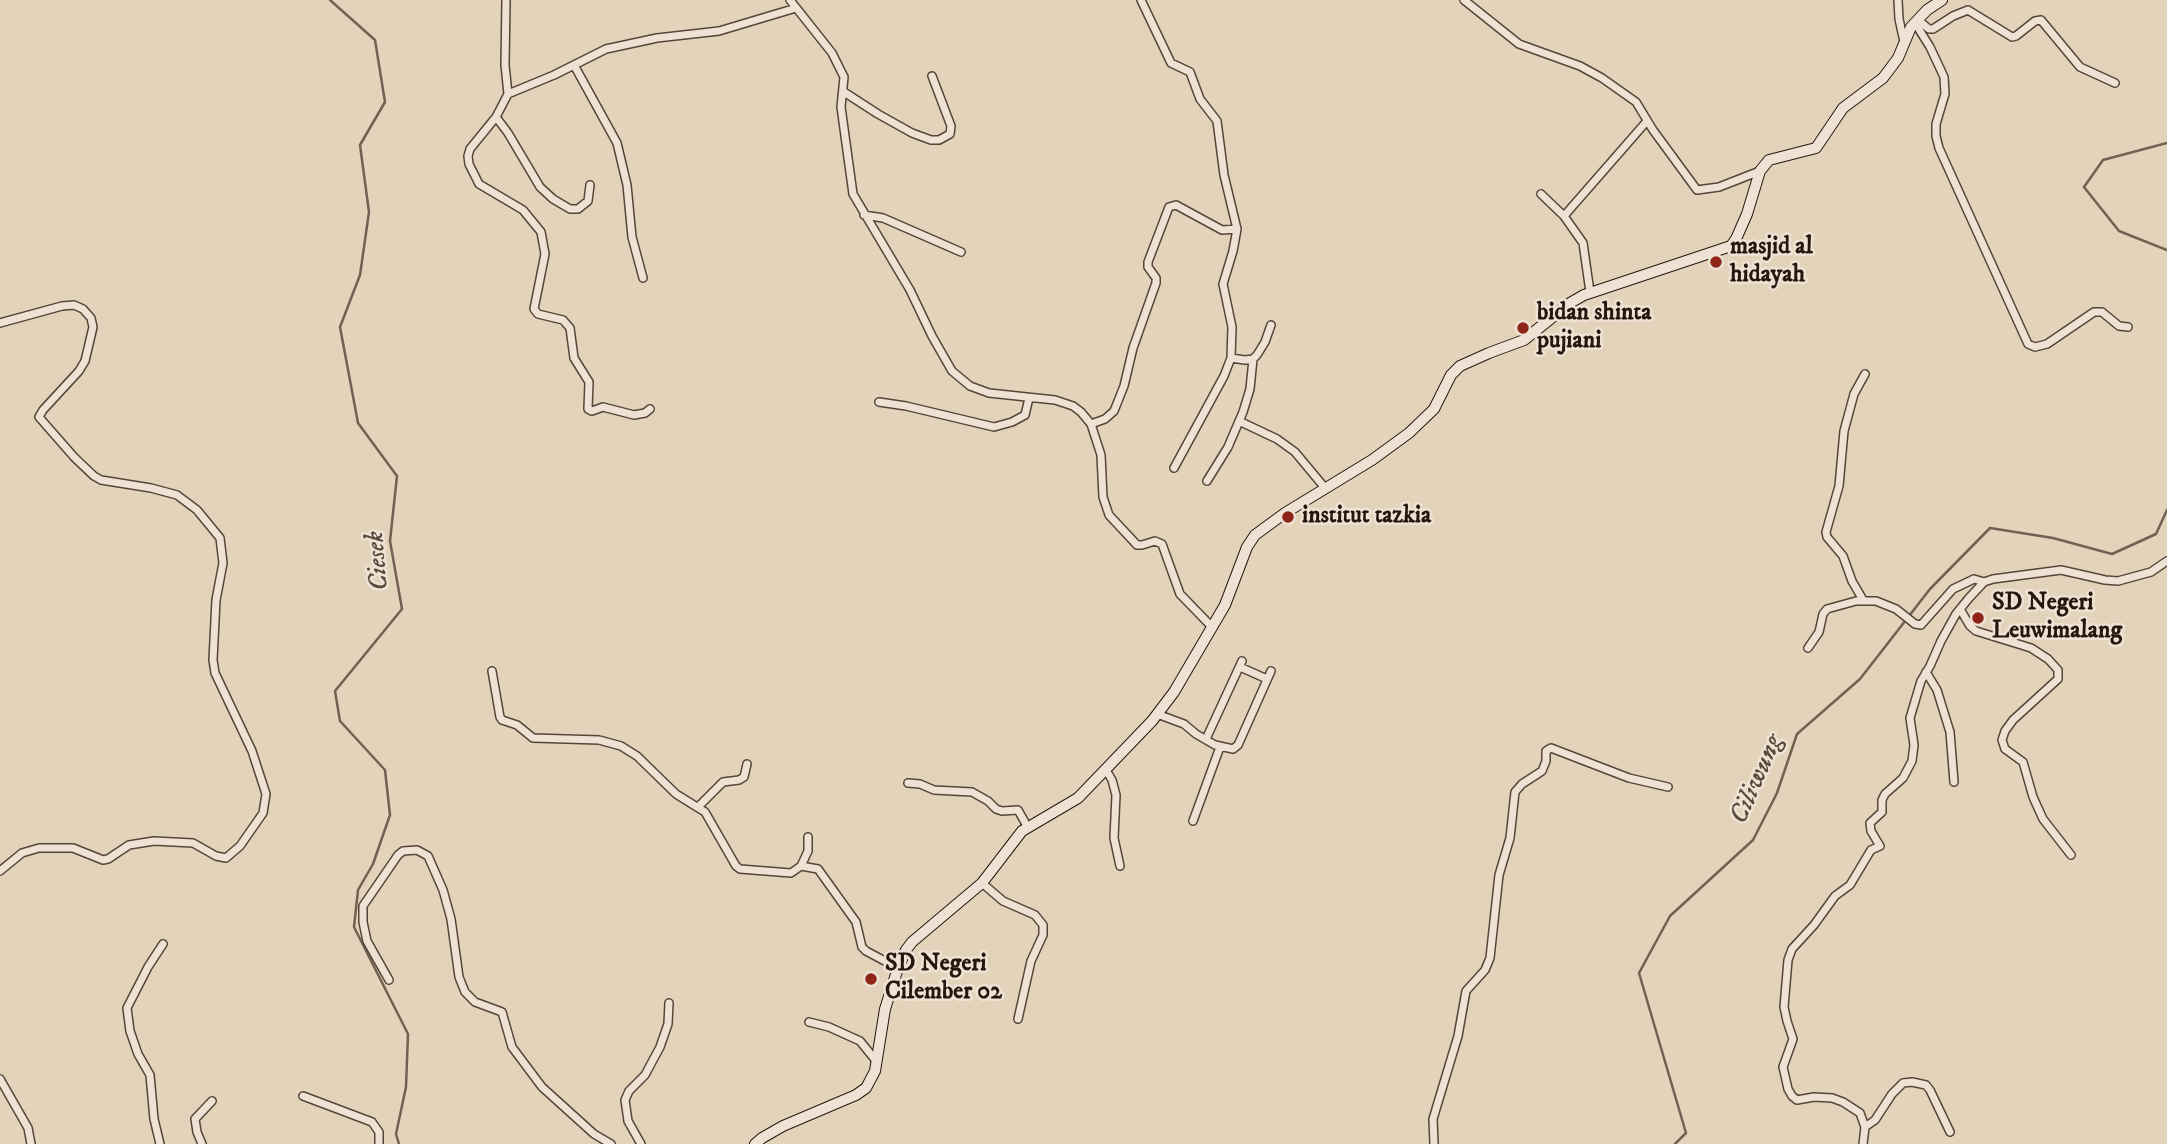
<!DOCTYPE html>
<html>
<head>
<meta charset="utf-8">
<style>
  body { margin:0 }
  canvas { display:block; background:#e4d3bb }
</style>
</head>
<body>
<canvas width="2167" height="1144"></canvas>
<script>
const c = document.querySelector('canvas').getContext('2d');
c.lineJoin = 'round';
const toPath = rows => new Path2D(rows.map(r => 'M' + r).join(''));
function trace(path, color, width, dash) { c.strokeStyle = color; c.lineWidth = width; c.lineCap = dash ? 'butt' : 'round'; c.setLineDash(dash || []); c.stroke(path); }
function label(font, color, halo, rows, align = 'center') {
  c.font = font + ' "IM FELL DW Pica",serif'; c.lineWidth = 5; c.setLineDash([]); c.textBaseline = 'middle'; c.strokeStyle = halo; c.fillStyle = color; for (const [text, x, y, turn = 0] of rows) {
    c.save(); c.translate(x, y); c.rotate((+turn || 0) * Math.PI / 180); c.textAlign = isNaN(turn) ? turn : align; if (halo) c.strokeText(text, 0, 0); c.fillText(text, 0, 0); c.restore();
  }
}
const stream = toPath([
  [330,0,375,40,385,102,360,145,369,212,360,275,340,327,358,423,397,476,390,541,402,609,335,691,340,721,385,770,390,815,373,864,358,890,354,927,408,1034,406,1087,396,1134,399,1144],
  [2167,143,2103,160,2084,187,2119,231,2167,250],
  [1675,1144,1686,1133,1639,973,1670,916,1753,840,1777,793,1797,734,1860,679,1930,589,1990,528,2053,538,2112,554,2156,534,2167,510]
]);
const street = toPath([
  [506,0,505,65,508,94,496,117,470,149,468,156,469,164,479,184,523,210,541,232,545,254,534,309,538,314,563,320,570,328,574,358,589,382,588,409,592,411,603,407,634,415,645,413,650,409],
  [790,0,832,53,844,77,841,107,853,194,910,290,932,336,952,371,970,386,989,393,1055,400,1073,406,1081,412,1091,424,1101,455,1103,497,1109,515,1137,545,1142,545,1155,541,1162,544,1180,594,1212,627],
  [1464,0,1519,44,1580,66,1602,78,1636,102,1653,130,1697,190,1719,187,1760,171],
  [1898,0,1899,19,1904,42],
  [1918,20,1929,29,1933,29,1953,16,1968,10,2012,37,2016,36,2035,21,2041,20,2080,67,2115,83],
  [1915,23,1930,47,1944,77,1945,94,1936,124,1936,136,1939,148,2028,344,2035,347,2047,344,2094,312,2102,312,2119,326,2128,327],
  [574,65,617,143,627,185,632,237,643,278],
  [844,92,878,114,912,133,931,140,939,140,950,134,951,126,932,76],
  [508,94,554,75,606,49,657,38,719,31,796,8],
  [496,117,508,133,540,187,553,199,570,209,578,209,588,201,590,185],
  [1541,194,1564,216,1583,243,1590,292],
  [864,215,883,218,961,252],
  [1564,216,1647,121],
  [0,323,62,306,74,305,83,309,91,318,93,327,85,361,79,371,43,410,39,417,74,457,94,476,101,480,151,488,177,495,197,510,220,538,223,563,216,600,213,660,215,673,252,751,266,794,263,813,240,846,226,858,216,856,193,843,154,841,129,845,108,859,103,860,73,848,39,848,22,853,0,871],
  [1231,358,1245,360,1253,359,1257,355,1265,342,1271,325],
  [879,402,906,406,994,427,1012,422,1025,415,1029,398],
  [1239,421,1277,439,1295,452,1325,488],
  [1091,424,1105,419,1114,411,1124,386,1133,348,1156,283,1156,278,1148,267,1148,262,1169,207,1176,205,1222,230,1237,229,1224,175,1217,121,1200,99,1190,72,1171,63,1141,0],
  [1174,468,1224,376,1231,358,1232,327,1223,284,1233,251,1237,229],
  [1207,481,1228,447,1243,412,1250,389,1253,359],
  [1863,600,1852,581,1843,556,1827,537,1826,532,1839,486,1844,431,1854,394,1865,374],
  [1960,609,1970,626,1976,631,2031,648,2048,659,2058,670,2058,679,2013,720,2005,731,2002,740,2005,749,2023,762,2033,797,2043,819,2071,855],
  [1808,648,1819,632,1823,614,1827,609,1856,601,1876,601,1896,609,1915,624,1921,625,1953,589,1974,579,1984,582],
  [1240,667,1267,679],
  [492,671,500,717,502,720,517,725,533,738,599,740,621,746,637,756,676,794,705,812,736,866,740,869,791,873,801,866,818,869,856,922,862,947,866,951,898,968],
  [1926,672,1937,690,1950,732,1954,782],
  [1157,714,1184,724,1196,734,1215,745,1233,749,1238,745,1271,671],
  [1206,739,1242,661],
  [1106,770,1112,780,1116,795,1114,838,1120,866],
  [908,783,920,784,934,790,972,792,988,801,996,809,1002,811,1018,810,1027,826],
  [699,806,723,782,739,780,744,777,747,764],
  [1193,821,1220,747],
  [801,866,808,851,808,837],
  [982,883,1003,901,1035,915,1043,925,1043,935,1031,961,1018,1019],
  [389,980,367,941,363,922,363,906,398,855,403,851,417,850,428,856,443,890,451,919,459,977,465,992,475,1002,502,1012,512,1047,542,1087,594,1134,611,1144],
  [809,1022,829,1027,860,1041,877,1062],
  [0,1079,28,1128,31,1144],
  [303,1096,372,1122,379,1132,379,1144],
  [1865,1127,1875,1120,1892,1094,1903,1083,1912,1082,1926,1085,1930,1090,1950,1132],
  [160,1144,154,1119,150,1075,138,1054,130,1031,127,1008,148,967,163,944],
  [202,1144,197,1132,195,1119,212,1101],
  [641,1144,628,1121,625,1100,629,1091,645,1075,660,1047,668,1024,669,1003],
  [1434,1144,1433,1119,1458,1036,1466,991,1485,970,1490,958,1499,875,1510,838,1515,792,1522,784,1542,771,1546,761,1546,751,1551,748,1629,778,1668,787],
  [1863,1144,1865,1127,1860,1113,1843,1102,1832,1098,1814,1097,1797,1100,1792,1096,1788,1089,1783,1067,1793,1039,1787,1021,1784,1007,1788,960,1792,949,1814,925,1835,896,1850,885,1871,850,1880,846,1871,831,1870,823,1882,812,1882,800,1885,794,1903,778,1912,761,1914,745,1910,718,1921,681,1930,666,1941,641,1956,614,1969,598,1984,582,1993,579,2061,570,2105,580,2118,581,2151,572,2167,561]
]);
const secondary = toPath([
  [755,1144,762,1138,783,1126,856,1095,866,1088,875,1071,885,1009,898,968,906,950,912,942,982,883,1022,831,1078,798,1152,721,1174,692,1225,605,1247,547,1255,535,1285,513,1372,460,1409,433,1434,409,1451,375,1460,366,1489,353,1524,340,1570,303,1584,295,1731,246,1736,239,1747,214,1760,171,1769,160,1816,148,1843,108,1883,78,1898,58,1911,27,1927,10,1942,0]
]);
const markers = [
  [1716,262,7,"#8f2418"],
  [1523,328,7,"#8f2418"],
  [1288,517,7,"#8f2418"],
  [1978,618,7,"#8f2418"],
  [871,979,7,"#8f2418"]
];
const poiNames = [
  ["masjid al",1730,248],
  ["hidayah",1730,276],
  ["bidan shinta",1537,314],
  ["pujiani",1537,342],
  ["institut tazkia",1302,517],
  ["SD Negeri",1992,604],
  ["Leuwimalang",1992,632],
  ["SD Negeri",885,965],
  ["Cilember 02",885,993]
];
const waterNames = [
  ["Ciesek",379,561,-95],
  ["Ciliwung",1758,780,-66]
];
trace(stream, '#716152', 2.5);
trace(street, '#554638', 10);
trace(secondary, '#25170d', 12);
trace(street, '#ede2d3', 7);
trace(secondary, '#ede2d3', 10);
for (const [x, y, r, color] of markers) { const dot = new Path2D(); dot.arc(x, y, r, 0, 2 * Math.PI); c.fillStyle = color; c.fill(dot); trace(dot, '#ede2d3', 2.5); }
label('bold 24px', '#25170d', '#ede2d3', poiNames, 'left');
label('italic 26px', '#57493b', '#ede2d3', waterNames);
</script>
</body>
</html>
